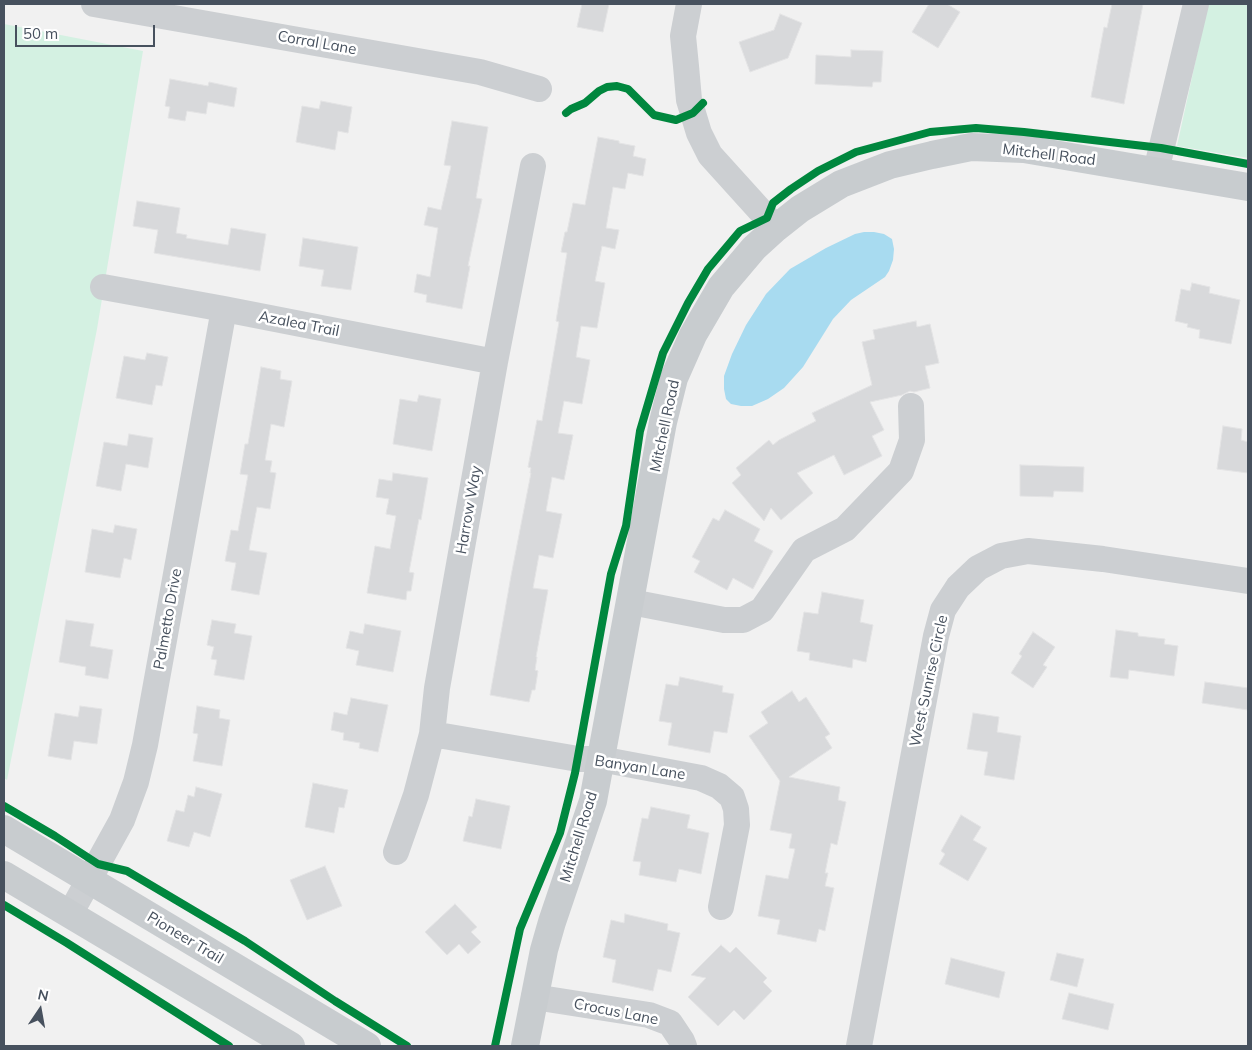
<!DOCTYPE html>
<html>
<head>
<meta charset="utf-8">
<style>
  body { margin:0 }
  #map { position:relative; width:1252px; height:1050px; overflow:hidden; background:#f1f1f1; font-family:Mulish,sans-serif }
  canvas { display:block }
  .frame { position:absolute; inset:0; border:5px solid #47515e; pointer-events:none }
  .north { position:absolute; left:15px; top:985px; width:50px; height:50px; -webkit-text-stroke:4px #fff; paint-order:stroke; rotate:12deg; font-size:14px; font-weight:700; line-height:20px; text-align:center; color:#47515e }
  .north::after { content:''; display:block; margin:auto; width:18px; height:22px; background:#47515e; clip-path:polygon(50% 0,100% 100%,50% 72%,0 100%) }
  .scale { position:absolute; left:15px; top:25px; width:140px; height:22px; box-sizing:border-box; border:2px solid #47515e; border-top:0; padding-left:6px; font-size:15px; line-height:18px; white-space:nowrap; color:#47515e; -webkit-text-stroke:4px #fff; paint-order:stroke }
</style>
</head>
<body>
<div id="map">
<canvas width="1252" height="1050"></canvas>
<div class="frame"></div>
<div class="north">N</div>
<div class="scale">50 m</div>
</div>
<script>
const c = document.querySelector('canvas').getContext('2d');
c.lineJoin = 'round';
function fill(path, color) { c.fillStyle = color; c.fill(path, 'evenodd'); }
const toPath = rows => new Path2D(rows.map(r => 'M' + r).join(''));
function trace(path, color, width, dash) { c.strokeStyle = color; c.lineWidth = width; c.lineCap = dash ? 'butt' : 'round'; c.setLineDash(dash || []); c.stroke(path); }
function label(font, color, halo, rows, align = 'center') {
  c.font = font + ' Mulish,sans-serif'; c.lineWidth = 5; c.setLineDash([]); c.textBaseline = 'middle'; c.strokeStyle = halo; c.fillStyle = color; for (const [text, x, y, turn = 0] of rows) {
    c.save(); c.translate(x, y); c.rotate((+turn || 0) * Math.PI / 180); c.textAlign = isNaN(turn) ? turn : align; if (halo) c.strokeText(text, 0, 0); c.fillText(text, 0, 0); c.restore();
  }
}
const green = toPath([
  [1208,4,1248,4,1248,158,1177,146],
  [4,24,143,51,97,329,7,780,4,778]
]);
const water = toPath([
  [864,232,874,232,884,234,892,239,894,249,893,260,889,271,885,277,851,300,833,319,803,367,784,388,768,399,752,406,741,406,731,404,726,399,724,389,724,376,732,354,746,325,766,294,790,269,826,248,855,234]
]);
const building = toPath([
  [582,4,609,4,603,32,577,27,582,4],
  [929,4,947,4,960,12,938,48,912,32,929,4],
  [1112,4,1143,4,1124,104,1091,97,1104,27,1107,28,1112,4],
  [780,14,802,23,788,58,750,72,739,42,774,30,780,14],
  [851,50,883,51,881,82,873,82,872,87,815,84,816,55,851,57,851,50],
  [170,79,208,86,209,82,237,88,234,107,208,102,206,114,187,111,185,121,168,118,170,107,165,106,170,79],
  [321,101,352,107,348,133,338,131,335,150,296,142,302,106,319,109,321,101],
  [452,121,488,127,476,198,482,199,468,266,470,266,462,309,426,302,427,295,414,292,417,274,430,277,438,228,424,225,428,207,441,210,451,166,444,165,452,121],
  [598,137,619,141,619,143,635,146,633,156,646,159,643,176,628,173,625,189,613,187,606,228,619,230,615,249,602,246,595,281,605,283,597,328,581,326,576,357,590,360,582,404,564,401,558,433,573,435,564,480,552,477,546,511,562,514,553,558,539,555,533,588,548,590,536,657,537,657,535,670,538,671,535,690,532,690,529,702,490,695,511,576,531,473,530,473,531,468,528,467,537,420,542,421,559,322,556,321,567,253,561,252,565,232,567,232,573,203,585,205,598,137],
  [137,201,180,208,176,233,187,235,186,238,228,245,231,228,266,234,260,271,154,253,158,230,133,226,137,201],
  [303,238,358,247,351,290,321,286,324,270,299,266,303,238],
  [1192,283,1210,287,1209,293,1240,300,1231,344,1199,338,1200,330,1187,327,1188,324,1175,321,1181,289,1190,291,1192,283],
  [916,321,917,327,930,324,939,363,925,366,930,388,914,392,910,391,902,395,870,402,884,430,872,436,882,456,844,475,834,455,797,473,813,493,781,520,771,508,764,521,732,483,741,475,736,468,769,440,773,445,779,440,816,421,812,413,872,385,862,342,875,339,873,330,916,321],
  [147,353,168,357,162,386,156,385,152,405,116,398,124,356,145,360,147,353],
  [261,367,281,371,280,379,292,381,284,427,271,424,265,460,272,461,270,472,276,473,270,509,257,507,249,550,267,553,259,595,231,590,236,563,225,561,231,530,238,531,248,475,240,474,245,444,248,444,261,367],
  [419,395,441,399,432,451,393,444,400,399,417,402,419,395],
  [1223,426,1242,429,1241,440,1248,442,1248,473,1217,469,1223,426],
  [129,434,153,438,148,468,126,464,121,491,96,486,104,442,127,446,129,434],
  [1020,465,1084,467,1083,492,1054,491,1053,497,1020,496,1020,465],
  [393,473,428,478,421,520,419,519,409,572,414,573,411,591,407,591,406,600,367,593,375,546,390,549,396,516,386,514,389,499,376,497,379,479,392,481,393,473],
  [725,510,760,529,754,541,773,551,753,589,733,578,727,590,694,572,700,561,692,557,713,518,719,521,725,510],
  [115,525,137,529,131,560,124,558,120,578,85,572,92,529,113,533,115,525],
  [822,592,864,600,860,622,873,625,866,662,853,659,852,668,809,660,810,653,797,651,804,612,818,614,822,592],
  [66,620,94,624,90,646,113,650,108,679,85,675,86,667,59,662,66,620],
  [212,620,236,624,234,633,252,636,244,680,214,675,217,660,211,659,214,647,207,645,212,620],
  [365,624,401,631,393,672,356,665,359,651,346,648,350,631,363,634,365,624],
  [1116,630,1138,633,1138,636,1165,639,1164,644,1178,646,1174,676,1129,670,1128,679,1110,677,1116,630],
  [1033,632,1055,647,1043,665,1047,667,1033,688,1011,673,1022,656,1019,654,1033,632],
  [680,677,723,686,722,692,734,694,727,733,714,731,710,753,668,745,672,723,659,721,666,684,678,686,680,677],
  [1205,682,1248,688,1248,710,1202,703,1205,682],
  [792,691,799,702,806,697,830,734,825,737,832,748,789,777,840,787,838,800,846,802,837,845,831,843,825,873,828,873,825,886,834,888,825,931,819,929,816,942,777,934,780,920,758,916,766,875,788,879,795,849,789,848,792,834,770,830,780,781,749,736,768,723,761,712,792,691],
  [351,698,388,705,378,752,359,748,360,743,343,740,344,733,331,730,334,712,347,715,351,698],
  [80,706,102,709,97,744,74,741,71,760,48,756,55,713,78,717,80,706],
  [197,706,220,710,219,718,230,720,222,766,193,761,198,734,193,733,197,706],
  [973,713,999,717,997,732,1021,736,1014,780,984,775,988,752,967,749,973,713],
  [313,783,348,790,344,808,339,807,334,833,305,827,313,783],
  [196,787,222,794,210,837,194,832,189,847,167,841,176,810,184,812,188,795,194,797,196,787],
  [476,799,510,806,501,849,463,841,469,816,472,817,476,799],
  [651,807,690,815,687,828,709,833,701,874,679,869,676,882,639,875,641,862,633,861,642,818,648,819,651,807],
  [961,815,981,827,973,840,987,848,968,881,939,864,945,854,941,851,961,815],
  [325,866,342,906,307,920,290,880,325,866],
  [455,904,477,927,471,932,481,942,468,954,459,944,447,955,425,932,455,904],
  [625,914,668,924,667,930,680,933,671,972,658,969,653,991,612,982,616,960,603,957,611,920,624,923,625,914],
  [721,945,730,953,736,947,767,978,763,982,772,991,744,1020,734,1010,718,1026,688,997,706,978,691,975,721,945],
  [1057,953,1084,959,1077,987,1050,980,1057,953],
  [951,958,1005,972,999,998,945,984,951,958],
  [1069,993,1114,1004,1108,1030,1062,1019,1069,993]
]);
const minor = toPath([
  [94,4,480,72,539,89],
  [689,4,683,36,686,66,689,100,699,133,710,155,776,228],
  [1156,171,1196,4],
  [103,287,224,309,495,362],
  [631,602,724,620,743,620,762,610,804,550,845,529,901,471,912,440,911,406],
  [432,734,578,759,600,759,701,778,719,786,732,797,736,809,737,825,721,907],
  [396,852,416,795,432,734,437,688,495,362,533,166],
  [70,914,122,820,136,782,145,745,224,309],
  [534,997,649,1015,670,1023,682,1041,684,1046],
  [859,1046,936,636,943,610,958,587,978,568,1001,556,1028,551,1103,559,1248,581]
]);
const major = toPath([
  [4,829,367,1046],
  [4,875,291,1046],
  [525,1046,544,950,552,922,593,801,663,422,674,378,693,335,721,287,754,248,776,228,800,209,841,184,890,165,932,155,971,147,1024,149,1248,187]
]);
const cycleway = toPath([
  [566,113,571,109,585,103,599,91,607,87,617,86,628,89,654,115,676,120,693,113,703,103],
  [4,806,55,836,98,864,127,871,245,941,335,1001,407,1046],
  [4,905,67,943,229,1046],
  [495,1046,520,929,560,833,575,773,611,574,626,526,640,431,663,353,688,303,708,269,740,231,767,218,773,203,791,189,818,171,856,152,930,132,976,128,1024,132,1161,148,1248,164]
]);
const streetNames = [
  ["Corral Lane",317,43,10],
  ["Mitchell Road",1049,155,7],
  ["Azalea Trail",299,324,11],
  ["Mitchell Road",665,426,-78],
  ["Harrow Way",469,510,-80],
  ["Palmetto Drive",168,619,-80],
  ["West Sunrise Circle",929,681,-78],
  ["Banyan Lane",640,768,9],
  ["Mitchell Road",579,837,-73],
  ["Pioneer Trail",185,938,31],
  ["Crocus Lane",616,1012,11]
];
fill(green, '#d4f1e2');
fill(water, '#a8dbf0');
fill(building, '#d8d9db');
trace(building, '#e3e3e4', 1);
trace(minor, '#cccfd2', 26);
trace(major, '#c8cccf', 28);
trace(cycleway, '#00873e', 8);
label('15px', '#47515e', '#fff', streetNames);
</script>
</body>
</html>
